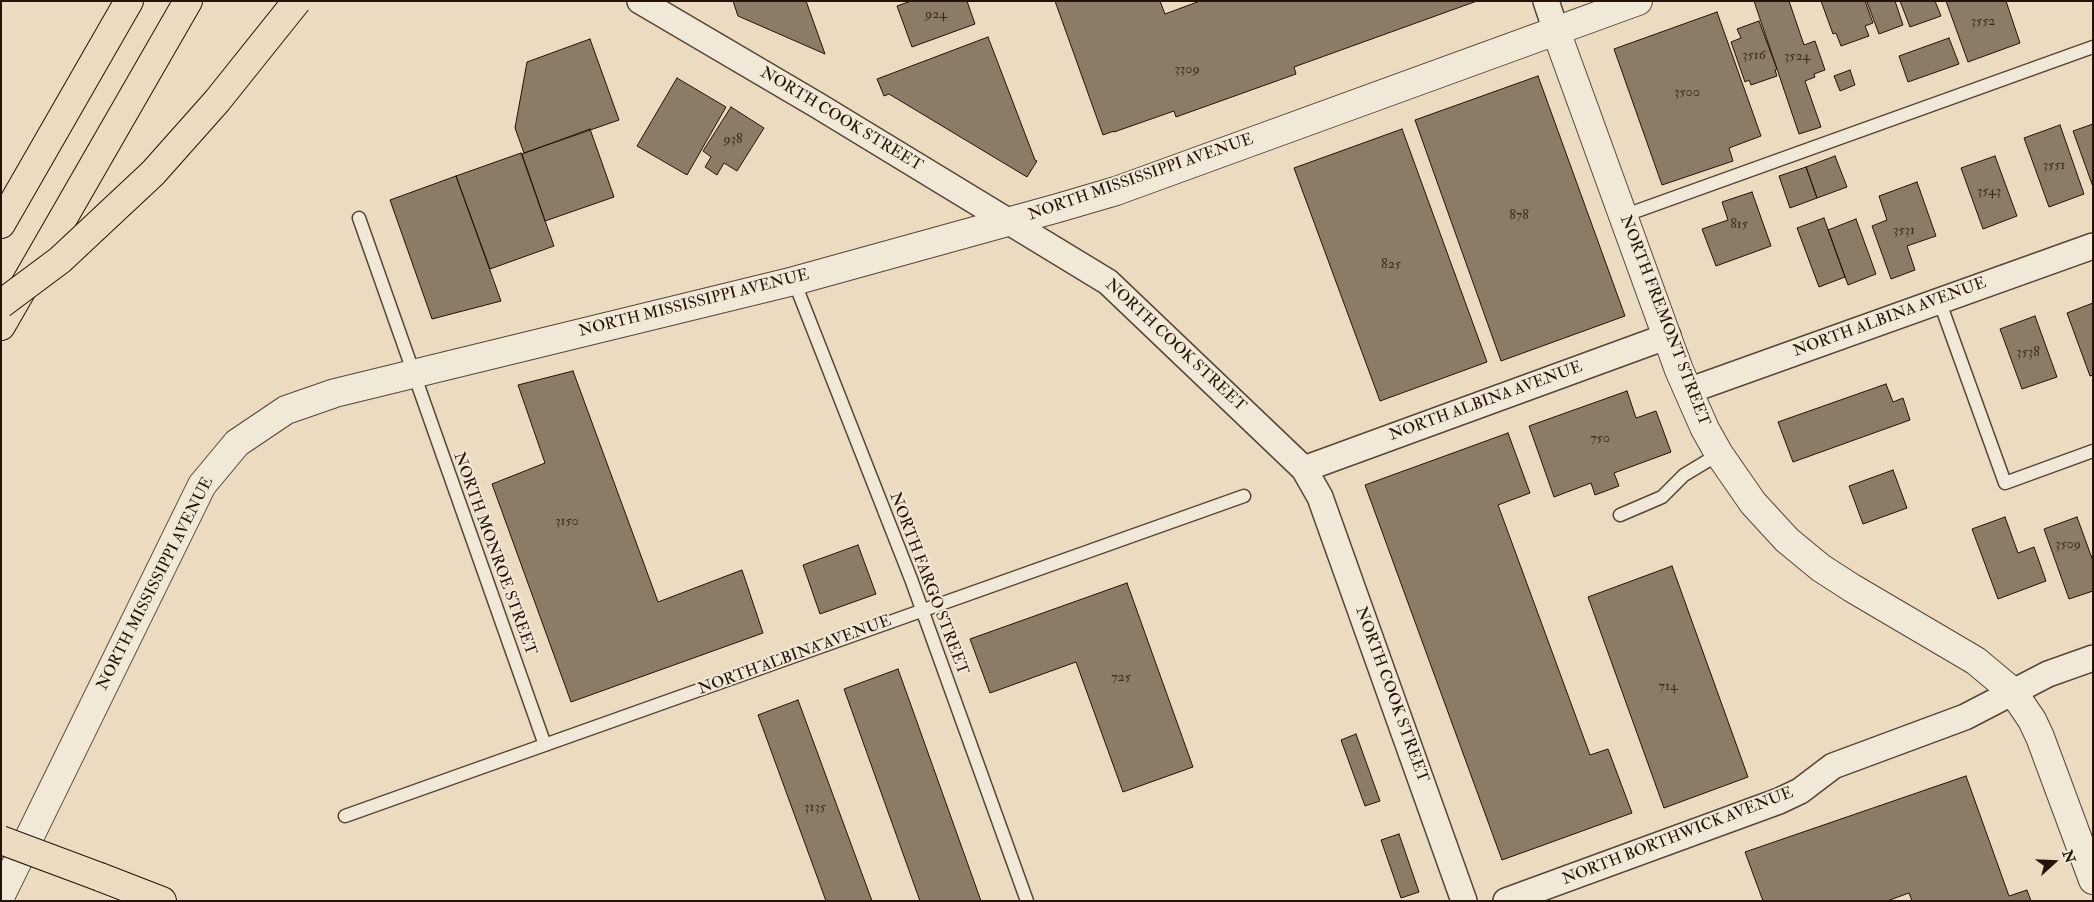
<!DOCTYPE html>
<html>
<head>
<meta charset="utf-8">
<style>
  body { margin:0 }
  #map { position:relative; width:2094px; height:902px; overflow:hidden; background:#ebdcc1; font-family:"IM FELL Double Pica",serif }
  canvas { display:block }
  .frame { position:absolute; inset:0; border:2px solid #241306; pointer-events:none }
  .north { position:absolute; left:2029px; top:837px; width:50px; height:50px; -webkit-text-stroke:4px #f2e8d7; paint-order:stroke; rotate:70deg; font-size:14px; font-weight:700; line-height:20px; text-align:center; color:#241306 }
  .north::after { content:''; display:block; margin:auto; width:18px; height:22px; background:#241306; clip-path:polygon(50% 0,100% 100%,50% 72%,0 100%) }
</style>
</head>
<body>
<div id="map">
<canvas width="2094" height="902"></canvas>
<div class="frame"></div>
<div class="north">N</div>
</div>
<script>
const c = document.querySelector('canvas').getContext('2d');
c.lineJoin = 'round';
function fill(path, color) { c.fillStyle = color; c.fill(path, 'evenodd'); }
const toPath = rows => new Path2D(rows.map(r => 'M' + r).join(''));
function trace(path, color, width, dash) { c.strokeStyle = color; c.lineWidth = width; c.lineCap = dash ? 'butt' : 'round'; c.setLineDash(dash || []); c.stroke(path); }
function label(font, color, halo, rows, align = 'center') {
  c.font = font + ' "IM FELL Double Pica",serif'; c.lineWidth = 4; c.setLineDash([]); c.textBaseline = 'middle'; c.strokeStyle = halo; c.fillStyle = color; for (const [text, x, y, turn = 0] of rows) {
    c.save(); c.translate(x, y); c.rotate((+turn || 0) * Math.PI / 180); c.textAlign = isNaN(turn) ? turn : align; if (halo) c.strokeText(text, 0, 0); c.fillText(text, 0, 0); c.restore();
  }
}
const building = toPath([
  [733,1,806,1,825,54,738,16,733,1],
  [911,1,967,1,975,24,912,47,897,6,911,1],
  [1055,1,1160,1,1165,14,1200,1,1477,1,1294,67,1296,74,1176,117,1174,111,1114,132,1114,131,1103,135,1055,1],
  [1754,1,1789,1,1804,45,1815,41,1825,70,1814,74,1815,77,1805,81,1821,127,1799,134,1754,1],
  [1821,1,1865,1,1873,23,1865,26,1869,36,1841,46,1836,33,1833,34,1821,1],
  [1870,1,1895,1,1903,25,1879,34,1867,2,1870,1],
  [1900,1,1935,1,1941,16,1910,27,1900,1],
  [1946,1,2006,1,2020,43,1968,62,1946,1],
  [1717,12,1761,136,1729,148,1733,161,1662,185,1614,49,1717,12],
  [1759,21,1777,69,1775,70,1777,76,1751,85,1749,80,1745,82,1731,42,1741,38,1737,29,1759,21],
  [988,37,1035,160,1037,161,1027,177,889,94,884,96,877,79,988,37],
  [1949,38,1959,64,1908,82,1899,56,1949,38],
  [590,39,619,120,524,153,515,128,527,62,590,39],
  [1850,70,1855,85,1840,91,1834,76,1850,70],
  [1538,76,1625,316,1501,361,1415,120,1538,76],
  [677,78,726,107,687,175,637,146,677,78],
  [731,107,764,128,737,171,724,163,717,175,705,167,711,157,703,151,731,107],
  [2093,124,2093,187,2073,131,2093,124],
  [2060,125,2084,194,2049,207,2024,138,2060,125],
  [590,129,614,197,545,221,522,154,590,129],
  [1402,129,1487,362,1380,401,1294,168,1402,129],
  [521,153,554,246,490,269,456,176,521,153],
  [1835,156,1847,187,1817,198,1806,167,1835,156],
  [1995,156,2017,216,1983,229,1961,168,1995,156],
  [1806,167,1817,198,1790,208,1779,176,1806,167],
  [456,176,501,301,432,319,390,200,456,176],
  [1917,182,1936,236,1907,246,1915,270,1891,279,1872,226,1887,220,1879,196,1917,182],
  [1752,192,1771,246,1716,266,1702,229,1728,220,1722,202,1752,192],
  [1824,218,1845,277,1819,287,1797,228,1824,218],
  [1856,219,1876,274,1848,285,1828,230,1856,219],
  [2093,303,2093,375,2090,376,2067,313,2093,303],
  [2035,316,2057,377,2022,389,2000,329,2035,316],
  [573,371,658,602,742,570,763,633,571,702,492,484,545,463,518,385,573,371],
  [1886,384,1893,402,1903,398,1910,420,1793,462,1778,422,1886,384],
  [1627,391,1636,418,1656,411,1671,452,1614,473,1619,486,1595,495,1591,483,1554,497,1529,426,1627,391],
  [1508,433,1530,493,1498,505,1590,755,1608,749,1632,813,1502,860,1365,485,1508,433],
  [1893,470,1907,508,1863,524,1849,486,1893,470],
  [2005,517,2018,553,2034,547,2046,581,1998,599,1972,529,2005,517],
  [2077,517,2093,561,2093,591,2069,599,2044,529,2077,517],
  [858,545,876,594,820,614,803,565,858,545],
  [1672,566,1748,777,1664,808,1588,597,1672,566],
  [1127,583,1193,767,1123,792,1076,662,990,693,970,639,1127,583],
  [898,669,981,901,920,901,844,689,898,669],
  [798,700,872,901,826,901,758,715,798,700],
  [1356,734,1380,801,1365,806,1341,740,1356,734],
  [1966,776,2009,896,2027,890,2031,901,1912,901,1909,893,1887,901,1763,901,1745,852,1966,776],
  [1399,834,1419,892,1401,898,1381,840,1399,834]
]);
const service = toPath([
  [1623,216,2093,47],
  [359,218,545,745],
  [794,281,911,579,1027,901],
  [1939,300,2005,483,2093,451],
  [1620,515,1662,497,1684,475,1719,454],
  [345,816,1244,496]
]);
const minor = toPath([
  [640,1,817,105,1108,282,1304,469,1320,497,1464,901],
  [1546,1,1556,31],
  [1688,391,2093,246],
  [1304,469,1668,336],
  [1506,901,1779,801,1800,791,1833,766,1965,717,2048,674,2093,658]
]);
const tertiary = toPath([
  [1556,31,1679,370,1705,429,1719,454,1753,503,1787,540,1821,568,1852,588,1976,661,2013,692,2032,720,2040,737,2093,880],
  [1,895,202,485,237,443,286,410,335,393,794,281,1058,208,1116,191,1638,1]
]);
const motorway = toPath([
  [1,224,129,1],
  [1,326,188,1],
  [100,877,162,901]
]);
const motorwayBridge = toPath([
  [1,304,60,260,153,173,217,101,297,1],
  [1,840,100,877]
]);
const numberNames = [
  ["924",936,15],
  ["3552",1983,22],
  ["3516",1754,56],
  ["3524",1797,57],
  ["3309",1187,70],
  ["3500",1687,93],
  ["938",733,140],
  ["3551",2054,166],
  ["3543",1989,192],
  ["878",1519,216],
  ["815",1739,225],
  ["3531",1904,231],
  ["825",1391,265],
  ["3538",2028,353],
  ["750",1600,439],
  ["3150",567,522],
  ["3509",2068,545],
  ["725",1121,678],
  ["714",1668,687],
  ["3135",815,808]
];
const streetNames = [
  ["NORTH COOK STREET",841,120,31],
  ["NORTH MISSISSIPPI AVENUE",1141,178,-19],
  ["NORTH MISSISSIPPI AVENUE",694,304,-14],
  ["NORTH ALBINA AVENUE",1890,318,-20],
  ["NORTH FREMONT STREET",1664,321,69],
  ["NORTH COOK STREET",1175,346,43],
  ["NORTH ALBINA AVENUE",1486,402,-20],
  ["NORTH MONROE STREET",494,554,70],
  ["NORTH MISSISSIPPI AVENUE",156,584,-63],
  ["NORTH FARGO STREET",928,584,69],
  ["NORTH ALBINA AVENUE",795,656,-20],
  ["NORTH COOK STREET",1391,695,70],
  ["NORTH BORTHWICK AVENUE",1678,837,-21]
];
fill(building, '#8b7c67');
trace(building, '#241306', 1);
trace(service, '#564535', 15);
trace(minor, '#564535', 28);
trace(tertiary, '#564535', 30);
trace(motorway, '#241306', 30);
trace(service, '#f2e8d7', 12);
trace(minor, '#f2e8d7', 25);
trace(tertiary, '#f2e8d7', 28);
trace(motorway, '#ebdcc1', 28);
trace(motorwayBridge, '#241306', 30, []);
trace(motorwayBridge, '#ebdcc1', 28);
label('14px', '#3e2d1e', null, numberNames);
label('16px', '#241306', '#f2e8d7', streetNames);
</script>
</body>
</html>
